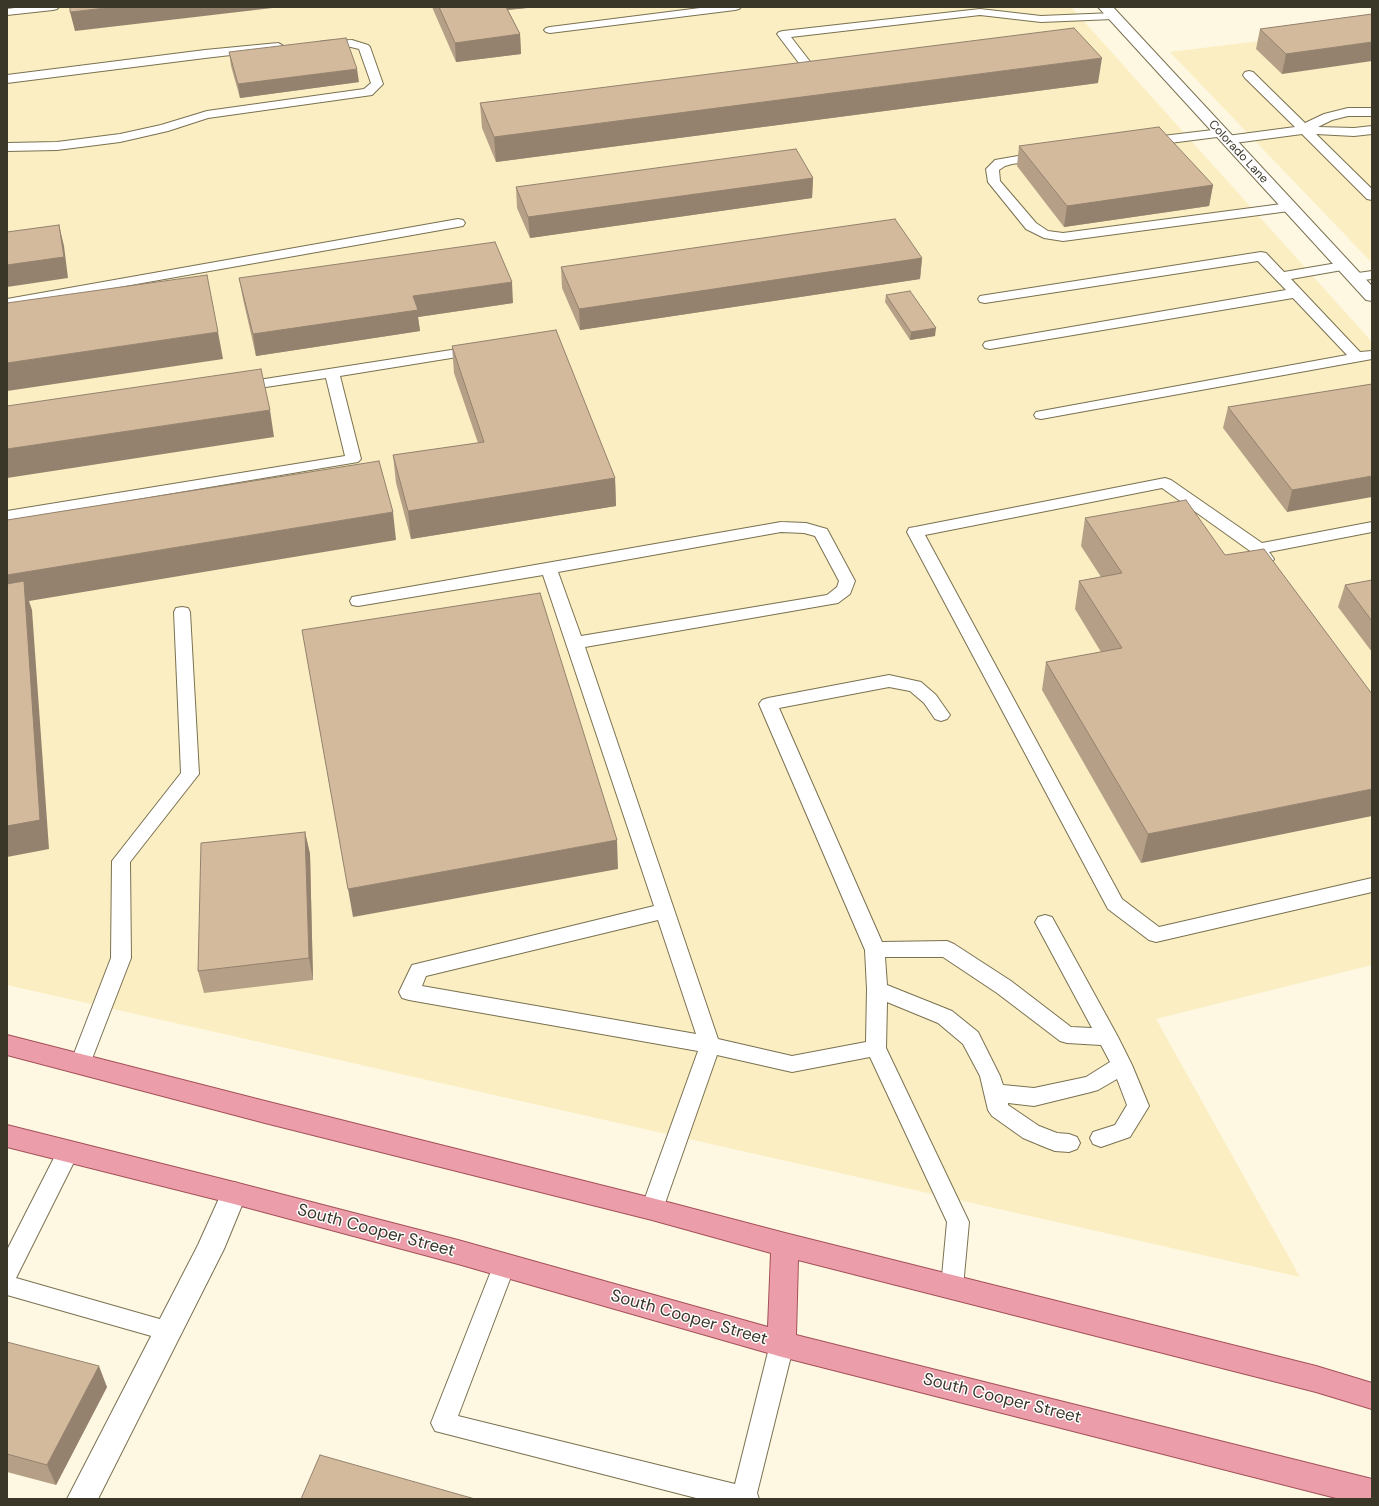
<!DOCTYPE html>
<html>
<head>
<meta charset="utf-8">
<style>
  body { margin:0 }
  #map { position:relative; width:1379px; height:1506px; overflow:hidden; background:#fef8e2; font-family:"DM Sans",sans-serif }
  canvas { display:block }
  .frame { position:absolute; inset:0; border:8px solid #3a3628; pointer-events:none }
</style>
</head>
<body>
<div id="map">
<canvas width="1379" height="1506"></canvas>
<div class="frame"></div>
</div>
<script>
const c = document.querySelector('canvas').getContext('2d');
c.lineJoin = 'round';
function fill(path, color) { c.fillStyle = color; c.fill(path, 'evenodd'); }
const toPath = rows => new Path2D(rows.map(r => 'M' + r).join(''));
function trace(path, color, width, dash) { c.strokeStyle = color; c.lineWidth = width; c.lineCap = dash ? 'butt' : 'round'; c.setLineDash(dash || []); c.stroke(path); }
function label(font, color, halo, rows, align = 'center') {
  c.font = font + ' "DM Sans",sans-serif'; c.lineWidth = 3; c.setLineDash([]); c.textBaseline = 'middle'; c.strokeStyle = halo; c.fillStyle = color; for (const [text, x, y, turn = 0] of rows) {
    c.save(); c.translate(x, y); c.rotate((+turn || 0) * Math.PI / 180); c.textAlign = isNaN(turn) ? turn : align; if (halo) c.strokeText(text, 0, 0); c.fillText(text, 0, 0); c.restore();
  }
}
const built = toPath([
  [7,7,1071,7,1372,342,1372,965,1156,1019,1300,1277,7,985],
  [1372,27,1372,263,1170,52]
]);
const lane = toPath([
  [22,7,59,7,57,9,53,10,7,15,7,9,22,7],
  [708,7,741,7,739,9,735,10,550,33,546,32,544,30,546,28,550,27,708,7],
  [980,9,1041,16,1113,13,1117,14,1119,16,1117,18,1113,19,1041,22,980,15,791,37,815,68,813,71,809,72,805,71,777,34,779,32,783,31,980,9],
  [352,40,368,45,370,47,383,84,372,95,208,118,168,131,120,142,57,150,7,151,7,143,57,142,120,134,161,125,207,111,364,89,371,83,359,49,351,47,324,47,320,46,318,44,320,42,324,41,352,40],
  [278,43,282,45,284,47,282,49,205,58,7,83,7,75,205,50,278,43],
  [1249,71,1253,72,1305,123,1324,114,1348,108,1372,108,1372,116,1348,116,1332,120,1318,127,1354,128,1372,126,1372,134,1354,136,1316,134,1372,189,1372,200,1367,199,1302,134,1227,144,1223,143,1221,140,1223,137,1227,136,1295,127,1245,78,1243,75,1245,72,1249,71],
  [1221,129,1225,130,1227,133,1225,136,1146,146,1142,145,1140,142,1142,139,1146,138,1221,129],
  [1041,152,1045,153,1047,156,1045,159,1012,164,1005,166,999,170,1000,181,1036,223,1048,231,1063,233,1289,203,1294,204,1296,207,1294,210,1289,211,1063,241,1044,238,1026,229,988,182,986,169,995,160,1041,152],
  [458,219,463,220,465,223,463,226,7,307,7,299,458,219],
  [1261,252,1266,253,1284,272,1343,262,1348,263,1350,266,1348,269,1291,279,1360,352,1372,351,1372,359,1041,419,1036,418,1034,415,1036,412,1347,355,1293,298,990,349,985,348,983,345,985,342,990,341,1286,290,1258,261,985,303,980,302,978,299,980,296,1261,252],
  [1372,271,1372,279,1356,281,1351,280,1349,277,1351,274,1372,271],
  [477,346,482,347,484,350,482,353,340,376,361,459,358,462,7,521,7,511,345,456,326,378,239,391,234,390,232,387,234,384,239,383,477,346],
  [1165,478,1171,480,1262,543,1372,522,1372,532,1269,552,1274,559,1272,563,1266,564,1260,563,1253,553,1162,488,925,535,1122,899,1159,927,1372,878,1372,892,1156,942,1149,940,1108,909,907,532,909,528,915,527,1165,478],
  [781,522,806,523,827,529,855,581,850,594,838,603,832,604,585,647,718,1039,792,1056,866,1042,867,989,865,950,759,704,762,700,768,698,889,675,921,682,936,695,950,715,947,719,941,721,935,719,924,703,910,691,889,687,779,708,882,942,947,941,954,944,1011,981,1071,1027,1092,1028,1035,922,1038,917,1045,915,1052,917,1118,1037,1132,1065,1149,1106,1130,1137,1101,1147,1093,1144,1090,1138,1093,1132,1115,1125,1127,1105,1117,1079,1098,1090,1091,1092,1034,1106,1008,1103,1008,1105,1039,1126,1057,1133,1069,1134,1077,1137,1080,1143,1077,1149,1069,1152,1055,1151,1047,1148,1023,1138,992,1116,988,1110,980,1076,963,1044,938,1023,887,1002,886,1048,969,1222,963,1287,960,1294,952,1297,944,1294,941,1287,947,1222,870,1057,792,1072,717,1055,663,1209,660,1216,652,1218,644,1216,641,1209,698,1051,409,1000,402,998,399,992,412,965,654,906,543,575,358,606,352,605,350,601,352,597,781,522],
  [781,532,804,533,815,536,839,581,837,587,827,595,581,636,558,572,781,532],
  [658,920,696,1034,422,986,426,976,658,920],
  [885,957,943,957,997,993,1060,1041,1067,1043,1101,1045,1110,1062,1086,1077,1034,1088,1003,1085,1000,1076,978,1032,952,1011,887,985,885,957],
  [182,607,188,608,190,612,199,774,130,862,131,958,90,1064,87,1070,80,1072,73,1070,70,1064,111,958,112,861,181,773,174,612,176,608,182,607],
  [68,1143,76,1146,79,1152,16,1278,177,1324,181,1331,177,1338,169,1341,7,1295,7,1250,60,1146,68,1143],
  [504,1256,512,1259,515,1266,458,1416,735,1484,770,1344,774,1337,782,1334,790,1337,794,1344,757,1493,759,1499,700,1499,435,1431,431,1423,493,1266,496,1259,504,1256]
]);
const street = toPath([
  [234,1182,243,1185,247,1193,224,1249,98,1499,67,1499,198,1245,225,1185,234,1182]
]);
const secondary = toPath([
  [1098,7,1113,7,1372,286,1372,301,1366,300,1098,7]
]);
const primary = toPath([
  [7,1035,265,1101,652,1198,785,1233,1316,1366,1372,1383,1372,1409,1316,1392,798,1260,796,1335,1372,1479,1372,1499,1340,1499,782,1357,458,1264,234,1204,7,1147,7,1125,234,1182,458,1240,768,1327,771,1253,652,1220,265,1123,7,1055,7,1035]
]);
const wall = toPath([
  [432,7,537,7,508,10,520,34,521,54,456,62],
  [1372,14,1282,74,1256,49,1260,29],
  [229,52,359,82,240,98,231,66],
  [1098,83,496,162,482,128,480,103],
  [1019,146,1213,185,1209,206,1064,227,1017,166],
  [813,178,812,198,530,238,517,208,516,187],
  [922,258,920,279,580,330,562,288,561,267],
  [239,278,513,303,418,317,420,331,256,356,243,299],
  [886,295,935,336,910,340,885,302],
  [452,346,615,478,616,506,411,539,396,483,393,455,478,443,454,373],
  [1372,384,1287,512,1223,428,1228,407],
  [1085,518,1225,555,1141,863,1042,690,1046,662,1101,652,1075,609,1079,581,1101,577,1081,546],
  [1372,580,1372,652,1338,607,1345,585],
  [305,832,310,854,313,980,204,993,198,971],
  [7,1342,107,1387,56,1485,7,1472]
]);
const shadedWall = toPath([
  [115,7,281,7,75,31,70,12],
  [506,7,537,7,506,10],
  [520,34,521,54,456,62,455,43],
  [1372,42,1372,61,1282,74,1286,54],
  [1102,58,1098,83,496,162,494,137],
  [357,69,359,82,240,98,238,84],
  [813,178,812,198,530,238,528,217],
  [1213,185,1209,206,1064,227,1067,206],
  [59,225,64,246,68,278,7,287,7,265],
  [922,258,920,279,580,330,579,309],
  [512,282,513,303,418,317,420,331,256,356,253,334,413,296],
  [936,328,935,336,910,340,911,332],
  [218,332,223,359,7,391,7,363],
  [270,410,274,437,7,478,7,449],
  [1372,476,1372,497,1287,512,1292,490],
  [615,478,616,506,411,539,408,511],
  [393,512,396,540,29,601,32,610,49,849,7,857,7,575],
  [1372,789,1372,816,1141,863,1148,834],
  [305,832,310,854,313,980,309,958],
  [617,840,618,869,353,917,348,889],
  [99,1366,107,1387,56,1485,47,1465]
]);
const building = toPath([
  [70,7,115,7,70,12,70,7],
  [439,7,506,7,520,34,455,43,439,7],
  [1372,14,1372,42,1286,54,1260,29,1372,14],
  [1074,28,1102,58,494,137,480,103,1074,28],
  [346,38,357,69,238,84,229,52,346,38],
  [1159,127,1213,185,1067,206,1019,146,1159,127],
  [796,149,813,178,528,217,516,187,796,149],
  [895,219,922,258,579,309,561,267,895,219],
  [59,225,64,257,7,265,7,232,59,225],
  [495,242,512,282,413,296,418,310,253,334,239,278,495,242],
  [207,275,218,332,7,363,7,303,207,275],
  [910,291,936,328,911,332,886,295,910,291],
  [556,330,615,478,408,511,393,455,484,442,452,346,556,330],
  [261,369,270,410,7,449,7,406,261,369],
  [1372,384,1372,476,1292,490,1228,407,1372,384],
  [379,461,393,512,7,575,7,520,379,461],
  [1186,500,1225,555,1264,549,1372,694,1372,789,1148,834,1046,662,1122,648,1079,581,1122,573,1085,518,1186,500],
  [1372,580,1372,621,1345,585,1372,580],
  [24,581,40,820,7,826,7,584,24,581],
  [540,593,617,840,348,889,302,630,540,593],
  [305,832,309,958,198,971,201,843,305,832],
  [7,1342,99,1366,47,1465,7,1454,7,1342],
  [320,1455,475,1499,301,1499,320,1455]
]);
const farStreetnames = [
  ["Colorado Lane",1238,152,47]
];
const nearStreetnames = [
  ["South Cooper Street",376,1231,15],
  ["South Cooper Street",689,1318,16],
  ["South Cooper Street",1002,1399,14]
];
fill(built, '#faeec2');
trace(lane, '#7a7151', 2);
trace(street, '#7a7151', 2);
trace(secondary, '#7a7151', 2);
trace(primary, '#a55058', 2);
fill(lane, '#fff');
fill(street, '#fff');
fill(secondary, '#fff');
fill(primary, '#eb9eaa');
fill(wall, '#b5a087');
fill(shadedWall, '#94826e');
fill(building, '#d3ba9d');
trace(building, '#94826e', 1);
label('12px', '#3a3628', '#fff', farStreetnames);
label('17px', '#3a3628', '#fff', nearStreetnames);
</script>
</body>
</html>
